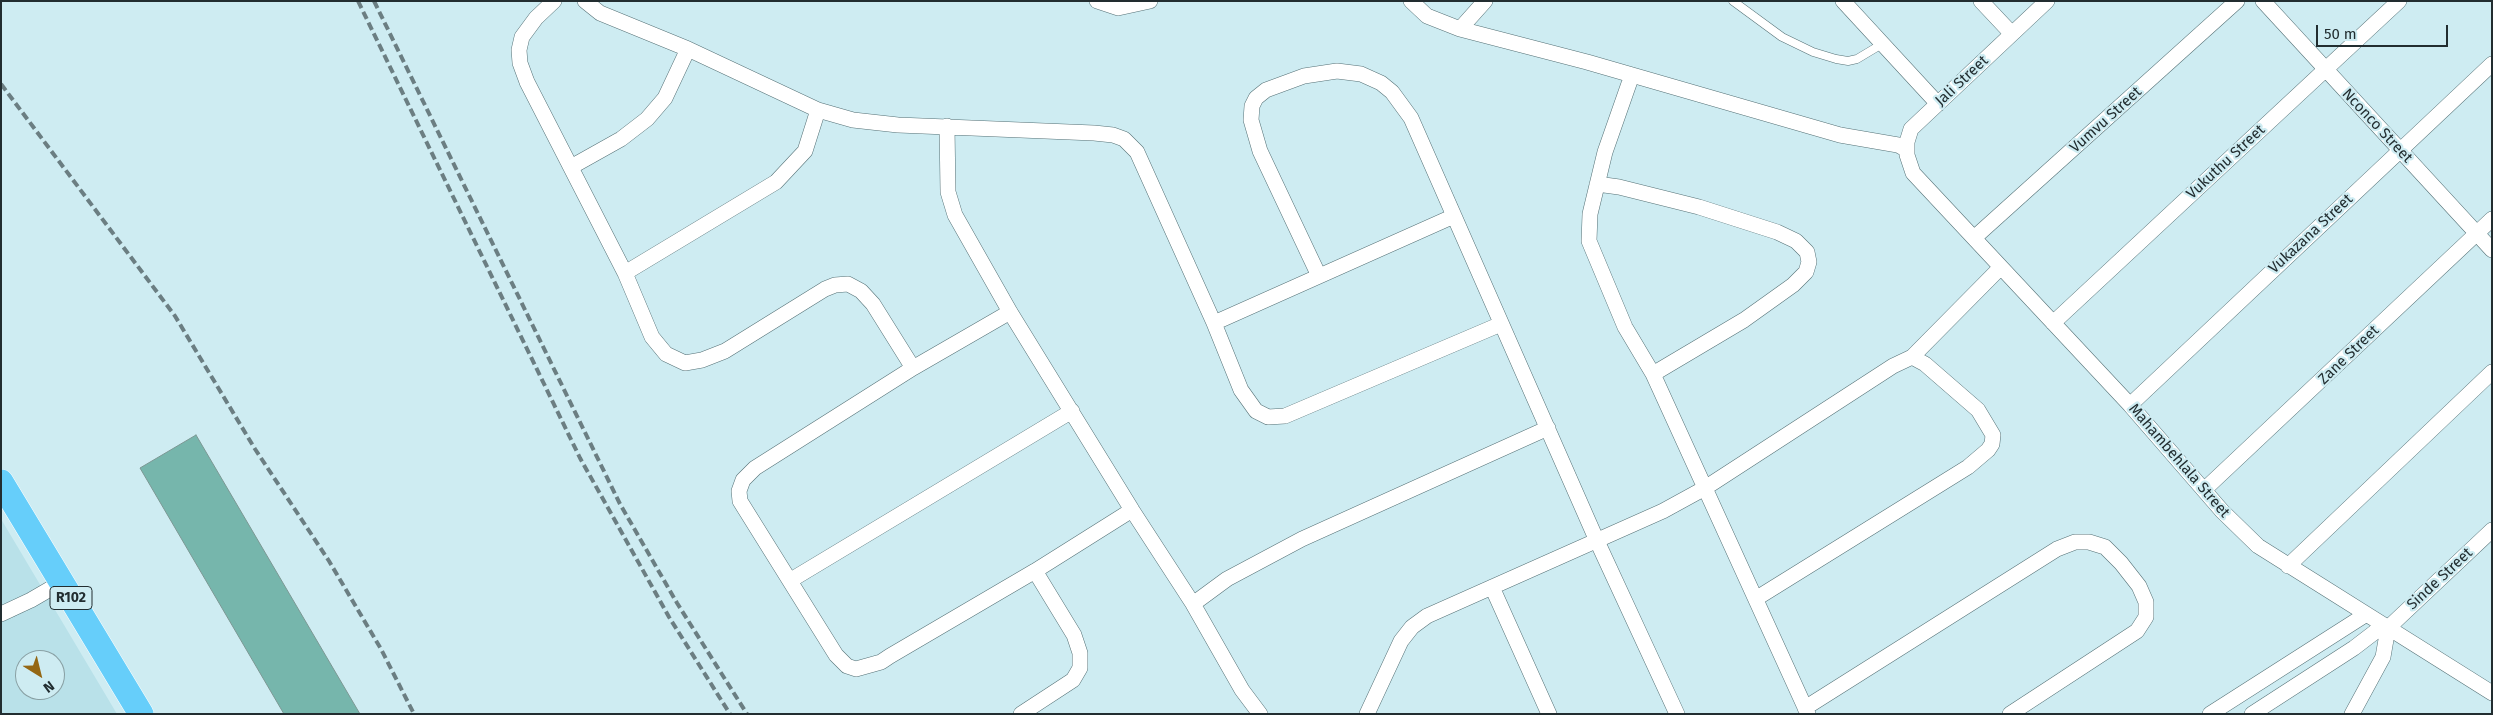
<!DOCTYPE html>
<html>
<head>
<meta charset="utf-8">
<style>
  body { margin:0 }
  #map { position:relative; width:2493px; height:715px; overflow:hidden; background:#ceecf2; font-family:"Fira Sans",sans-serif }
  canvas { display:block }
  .frame { position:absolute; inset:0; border:2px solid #222d30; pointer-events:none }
  .north { position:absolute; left:15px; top:650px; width:50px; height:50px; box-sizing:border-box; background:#ceecf2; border:1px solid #89a0a4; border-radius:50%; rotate:144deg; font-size:14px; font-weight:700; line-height:20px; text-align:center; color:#222d30 }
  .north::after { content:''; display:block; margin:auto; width:18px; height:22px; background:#946714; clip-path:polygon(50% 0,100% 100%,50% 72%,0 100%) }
  .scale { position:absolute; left:2316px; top:25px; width:132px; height:22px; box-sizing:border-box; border:2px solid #222d30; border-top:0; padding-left:6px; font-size:15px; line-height:18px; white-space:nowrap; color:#222d30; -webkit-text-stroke:4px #ceecf2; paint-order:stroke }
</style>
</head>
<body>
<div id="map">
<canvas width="2493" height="715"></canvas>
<div class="frame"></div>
<div class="north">N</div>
<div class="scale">50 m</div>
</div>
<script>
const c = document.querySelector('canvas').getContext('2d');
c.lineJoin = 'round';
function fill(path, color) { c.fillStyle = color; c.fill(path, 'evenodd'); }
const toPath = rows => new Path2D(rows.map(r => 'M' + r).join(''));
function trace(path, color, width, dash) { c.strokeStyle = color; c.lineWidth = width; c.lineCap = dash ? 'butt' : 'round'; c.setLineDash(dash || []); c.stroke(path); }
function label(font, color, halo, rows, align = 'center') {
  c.font = font + ' "Fira Sans",sans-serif'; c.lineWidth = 4.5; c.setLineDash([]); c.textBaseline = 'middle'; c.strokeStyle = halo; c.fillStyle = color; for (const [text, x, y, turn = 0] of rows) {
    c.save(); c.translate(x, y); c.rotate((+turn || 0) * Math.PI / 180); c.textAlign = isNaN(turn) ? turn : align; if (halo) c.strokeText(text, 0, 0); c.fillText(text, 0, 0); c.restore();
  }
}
const built = toPath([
  [1,519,117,714,1,714],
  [25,660,55,660,55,690,25,690]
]);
const building = toPath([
  [196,435,360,714,284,714,140,468,196,435]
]);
const service = toPath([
  [1733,1,1782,37,1813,52,1836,59,1848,61,1857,59,1882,44]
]);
const minor = toPath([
  [554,1,536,18,522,37,519,50,520,63,527,82,625,273,652,337,666,354,685,363,702,360,725,351,825,289,835,285,848,284,861,291,873,304,913,368],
  [585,1,600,13,688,49,818,110,853,120,898,125,1094,133,1113,135,1124,139,1137,152,1214,323,1241,390,1256,411,1268,417,1285,416,1501,324],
  [1097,1,1118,8,1150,1],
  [1411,1,1427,16,1460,29,1587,62,1840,135,1898,145,1907,150],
  [1843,1,1938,104],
  [1981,1,2012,34],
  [2047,1,1911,129,1907,142,1907,155,1913,173,2130,405,2222,511,2258,546,2492,693],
  [2263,1,2492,250],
  [1460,29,1485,1],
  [1632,75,1605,152,1590,214,1589,241,1625,327,1653,374,1808,714],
  [947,126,948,192,955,215,1010,312,1132,510,1193,604,1242,690,1260,714],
  [571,167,621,139,647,119,665,98,688,49],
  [1597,184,1619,187,1699,207,1777,232,1796,241,1807,252,1809,262,1806,272,1793,285,1744,320,1653,374],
  [1974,238,2237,1],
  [625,273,776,182,805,151,818,110],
  [1319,276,1260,151,1251,120,1252,106,1256,98,1266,90,1304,76,1337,71,1361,74,1381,83,1392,92,1411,118,1597,541,1677,714],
  [1010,312,913,368,755,468,743,480,739,491,740,501,836,655,847,666,856,669,881,662,890,656,1035,571,1132,510],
  [1214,323,1454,216],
  [2053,323,2399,1],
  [1912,357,2000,268],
  [2130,405,2492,64],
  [2204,490,2492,219],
  [2288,566,2492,372],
  [791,580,1072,411],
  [1492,587,1549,714],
  [1193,604,1227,579,1302,539,1548,428],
  [1,614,31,600,62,582],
  [1805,708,2057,549,2075,542,2089,542,2105,547,2121,563,2139,586,2146,602,2146,617,2137,631,2010,714],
  [1021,714,1073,680,1080,668,1080,653,1074,635,1035,571],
  [1367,714,1401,641,1412,627,1427,616,1663,511,1705,488,1893,366,1912,357,1925,364,1978,410,1993,435,1992,444,1988,450,1968,467,1757,598],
  [2210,714,2365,615],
  [2252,714,2354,648,2384,625],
  [2352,714,2383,657,2388,628,2492,530]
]);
const primary = toPath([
  [1,482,141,714]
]);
const rail = toPath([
  [358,1,580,458,669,617,730,714],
  [374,1,620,504,677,603,747,714],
  [1,84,175,316,255,449,329,561,381,649,414,714]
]);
const shields = [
  [71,598,42]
];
const shieldNames = [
  ["R102",71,598]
];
const streetNames = [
  ["Jali Street",1962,81,-43],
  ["Vumvu Street",2106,120,-42],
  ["Nconco Street",2377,126,47],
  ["Vukuthu Street",2226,162,-43],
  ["Vukazana Street",2311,234,-43],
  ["Zane Street",2349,355,-44],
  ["Mahambehlala Street",2179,461,49],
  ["Sinde Street",2440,579,-43]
];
fill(built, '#b9e1e9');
fill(building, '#76b6ac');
trace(building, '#7b9793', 1);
trace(service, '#557176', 9);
trace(minor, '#557176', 16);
trace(primary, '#fff', 26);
trace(service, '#fff', 8);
trace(minor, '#fff', 15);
trace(primary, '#66cefa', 25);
trace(rail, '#6b7e82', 4, [8, 4]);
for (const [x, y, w] of shields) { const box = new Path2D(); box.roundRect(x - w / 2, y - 11.5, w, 23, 4); c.fillStyle = '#ceecf2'; c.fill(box); trace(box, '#222d30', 1); }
label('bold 14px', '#222d30', null, shieldNames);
label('15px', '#222d30', '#ceecf2', streetNames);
</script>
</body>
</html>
